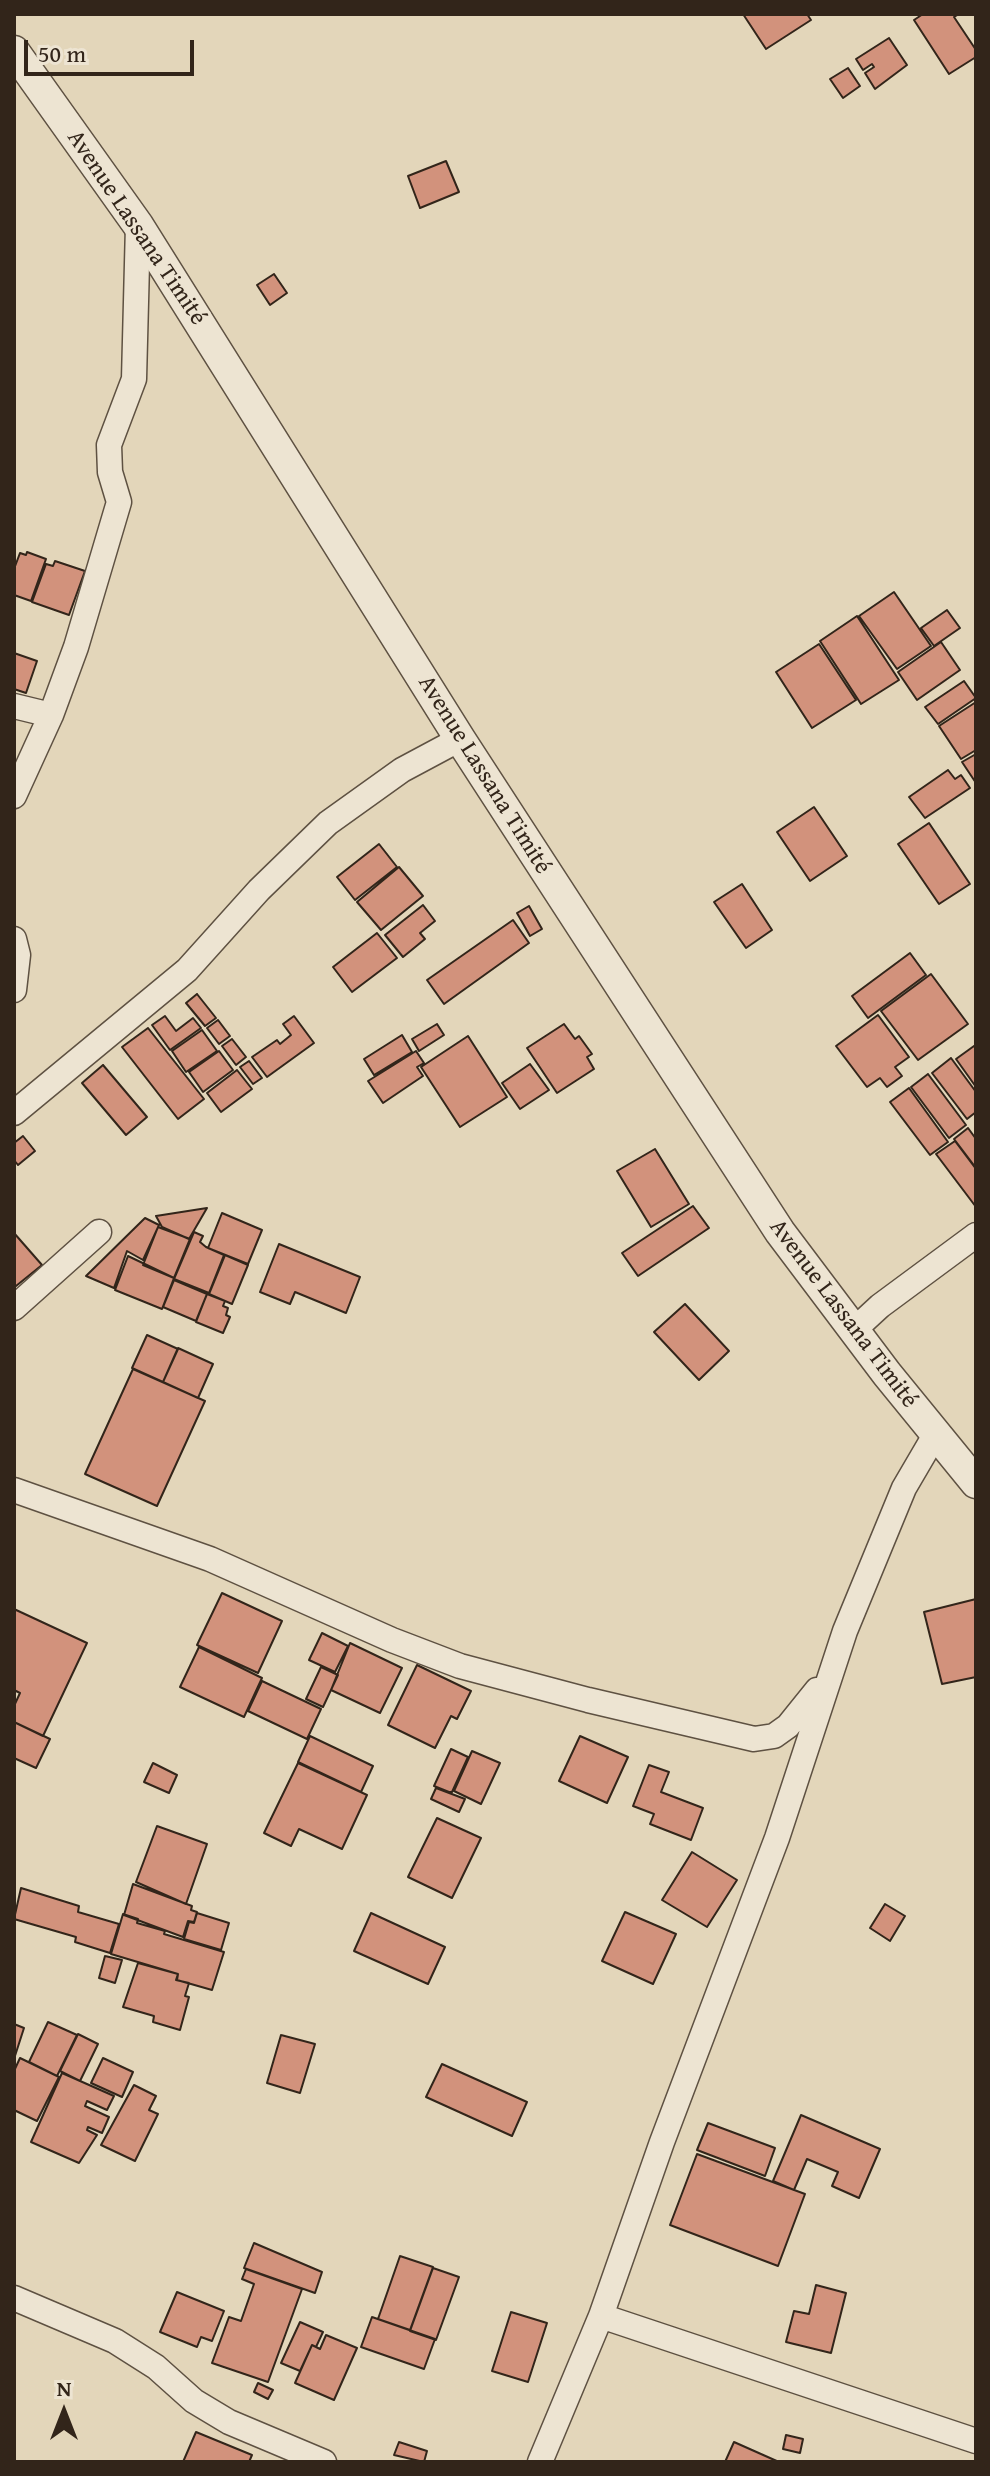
<!DOCTYPE html>
<html>
<head>
<meta charset="utf-8">
<style>
  body { margin:0 }
  #map { position:relative; width:990px; height:2476px; overflow:hidden; background:#e3d6ba; font-family:"Gentium Book Plus",serif }
  canvas { display:block }
  .frame { position:absolute; inset:0; border:16px solid #32251a; pointer-events:none }
  .north { position:absolute; left:24px; top:2372px; width:80px; height:80px; -webkit-text-stroke:6px #ede4d2; paint-order:stroke; rotate:0deg; font-size:22px; font-weight:700; line-height:32px; text-align:center; color:#32251a }
  .north::after { content:''; display:block; margin:auto; width:28px; height:36px; background:#32251a; clip-path:polygon(50% 0,100% 100%,50% 72%,0 100%) }
  .scale { position:absolute; left:24px; top:40px; width:170px; height:36px; box-sizing:border-box; border:4px solid #32251a; border-top:0; padding-left:10px; font-size:24px; line-height:28px; white-space:nowrap; color:#32251a; -webkit-text-stroke:6px #ede4d2; paint-order:stroke }
</style>
</head>
<body>
<div id="map">
<canvas width="990" height="2476"></canvas>
<div class="frame"></div>
<div class="north">N</div>
<div class="scale">50 m</div>
</div>
<script>
const c = document.querySelector('canvas').getContext('2d');
c.lineJoin = 'round';
function fill(path, color) { c.fillStyle = color; c.fill(path, 'evenodd'); }
const toPath = rows => new Path2D(rows.map(r => 'M' + r).join(''));
function trace(path, color, width, dash) { c.strokeStyle = color; c.lineWidth = width; c.lineCap = dash ? 'butt' : 'round'; c.setLineDash(dash || []); c.stroke(path); }
function label(font, color, halo, rows, align = 'center') {
  c.font = font + ' "Gentium Book Plus",serif'; c.lineWidth = 6; c.setLineDash([]); c.textBaseline = 'middle'; c.strokeStyle = halo; c.fillStyle = color; for (const [text, x, y, turn = 0] of rows) {
    c.save(); c.translate(x, y); c.rotate((+turn || 0) * Math.PI / 180); c.textAlign = isNaN(turn) ? turn : align; if (halo) c.strokeText(text, 0, 0); c.fillText(text, 0, 0); c.restore();
  }
}
const building = toPath([
  [743,14,807,14,811,20,766,49,743,14],
  [923,14,959,14,954,17,976,50,976,57,949,74,914,20,923,14],
  [889,38,907,65,875,89,865,73,874,67,872,64,863,70,856,59,889,38],
  [848,68,860,86,843,98,830,79,848,68],
  [446,161,459,192,420,208,408,176,446,161],
  [274,274,287,293,270,305,257,285,274,274],
  [27,552,46,559,31,601,14,595,14,569,20,553,26,555,27,552],
  [55,561,85,571,69,615,32,602,46,564,53,566,55,561],
  [894,592,931,646,897,669,859,616,894,592],
  [947,610,960,628,934,646,921,628,947,610],
  [857,616,899,680,861,704,820,641,857,616],
  [941,642,960,670,917,700,898,672,941,642],
  [819,644,856,700,812,728,776,672,819,644],
  [14,653,37,661,26,693,14,689,14,653],
  [964,681,976,698,938,724,925,707,964,681],
  [976,702,976,750,961,759,939,726,976,702],
  [976,754,976,783,962,762,976,754],
  [948,770,955,779,961,775,970,788,925,818,909,797,948,770],
  [814,807,847,856,810,881,777,832,814,807],
  [929,823,970,884,939,904,898,844,929,823],
  [379,844,397,867,355,900,337,877,379,844],
  [399,867,423,896,381,930,357,902,399,867],
  [742,884,772,930,746,948,714,902,742,884],
  [423,905,435,921,420,933,425,939,403,957,385,935,423,905],
  [529,906,542,929,530,936,517,913,529,906],
  [513,920,529,943,444,1004,427,980,513,920],
  [377,933,397,958,352,992,333,967,377,933],
  [910,953,926,975,868,1018,852,996,910,953],
  [931,974,968,1024,918,1060,881,1011,931,974],
  [197,994,216,1018,205,1026,186,1003,197,994],
  [878,1015,909,1057,895,1067,902,1076,887,1087,880,1078,867,1087,836,1046,878,1015],
  [165,1016,176,1031,193,1018,201,1028,170,1050,152,1025,165,1016],
  [294,1016,314,1043,267,1077,252,1057,277,1040,280,1044,291,1035,283,1024,294,1016],
  [218,1020,230,1036,219,1044,207,1028,218,1020],
  [437,1024,444,1035,419,1051,412,1039,437,1024],
  [564,1024,575,1039,579,1036,592,1054,587,1057,594,1069,557,1093,527,1048,564,1024],
  [148,1028,204,1099,178,1119,122,1047,148,1028],
  [202,1030,217,1051,186,1072,172,1051,202,1030],
  [402,1035,412,1052,374,1075,364,1059,402,1035],
  [468,1036,507,1097,460,1127,421,1067,468,1036],
  [232,1039,246,1057,236,1065,222,1046,232,1039],
  [974,1046,976,1049,976,1087,956,1059,974,1046],
  [219,1051,233,1070,203,1092,189,1072,219,1051],
  [416,1051,424,1063,417,1067,423,1076,383,1103,368,1081,416,1051],
  [951,1058,976,1092,976,1112,967,1119,932,1073,951,1058],
  [249,1061,262,1078,253,1084,240,1067,249,1061],
  [530,1064,549,1090,520,1109,502,1083,530,1064],
  [103,1065,147,1117,126,1135,82,1083,103,1065],
  [237,1070,252,1089,221,1112,207,1093,237,1070],
  [928,1074,966,1125,949,1138,911,1087,928,1074],
  [909,1088,948,1142,930,1155,890,1102,909,1088],
  [968,1128,976,1139,976,1168,954,1139,968,1128],
  [23,1136,35,1151,18,1165,14,1160,14,1143,23,1136],
  [955,1141,976,1169,976,1207,936,1154,955,1141],
  [655,1149,689,1204,651,1227,617,1171,655,1149],
  [693,1206,709,1228,638,1276,622,1253,693,1206],
  [207,1208,189,1239,162,1227,156,1216,207,1208],
  [222,1213,262,1230,248,1264,208,1248,222,1213],
  [145,1218,159,1225,143,1260,127,1251,114,1288,86,1276,145,1218],
  [158,1227,190,1239,174,1278,143,1265,158,1227],
  [194,1232,203,1236,200,1242,206,1247,224,1255,209,1293,174,1279,194,1232],
  [14,1233,42,1265,16,1286,14,1284,14,1233],
  [279,1244,360,1277,346,1313,295,1292,290,1304,260,1292,279,1244],
  [225,1255,248,1265,232,1304,209,1294,225,1255],
  [128,1256,174,1278,162,1309,115,1290,128,1256],
  [174,1280,207,1294,196,1321,163,1307,174,1280],
  [207,1294,225,1301,223,1306,228,1308,226,1315,230,1317,223,1333,196,1322,207,1294],
  [685,1304,729,1351,699,1380,654,1332,685,1304],
  [147,1335,178,1349,163,1382,132,1368,147,1335],
  [178,1348,213,1364,198,1398,163,1382,178,1348],
  [133,1369,205,1401,157,1506,85,1474,133,1369],
  [222,1593,282,1621,258,1673,197,1645,222,1593],
  [976,1599,976,1677,942,1684,924,1612,976,1599],
  [14,1609,87,1643,43,1736,14,1722,14,1706,20,1693,14,1690,14,1609],
  [322,1633,348,1646,335,1672,309,1660,322,1633],
  [350,1643,402,1668,380,1713,331,1690,350,1643],
  [199,1647,262,1678,244,1717,180,1687,199,1647],
  [417,1665,471,1691,457,1719,451,1716,435,1748,388,1725,417,1665],
  [321,1667,338,1675,323,1707,306,1699,321,1667],
  [262,1681,321,1709,307,1739,248,1711,262,1681],
  [14,1722,50,1739,36,1768,14,1758,14,1722],
  [310,1736,373,1766,361,1792,298,1762,310,1736],
  [580,1736,628,1757,607,1803,559,1781,580,1736],
  [451,1749,468,1757,452,1792,449,1792,434,1786,451,1749],
  [472,1751,500,1763,481,1804,454,1791,472,1751],
  [153,1763,177,1775,169,1793,144,1782,153,1763],
  [298,1763,367,1795,342,1849,299,1829,291,1846,264,1833,298,1763],
  [649,1765,669,1772,661,1792,703,1808,691,1840,650,1824,654,1814,633,1806,649,1765],
  [436,1788,465,1799,459,1812,431,1799,436,1788],
  [437,1818,481,1838,452,1898,408,1877,437,1818],
  [157,1826,207,1844,186,1904,136,1882,157,1826],
  [692,1852,737,1880,707,1927,662,1900,692,1852],
  [133,1884,192,1906,191,1910,197,1912,194,1922,188,1921,183,1937,124,1915,133,1884],
  [21,1888,79,1906,78,1912,119,1924,110,1953,75,1942,76,1937,14,1919,21,1888],
  [885,1904,905,1916,890,1941,870,1928,885,1904],
  [625,1912,676,1934,653,1984,602,1961,625,1912],
  [197,1913,229,1923,221,1950,184,1939,189,1922,194,1923,197,1913],
  [371,1913,445,1947,428,1984,354,1951,371,1913],
  [123,1914,138,1919,137,1923,165,1931,164,1934,224,1952,212,1990,177,1980,178,1974,111,1954,123,1914],
  [105,1956,122,1960,115,1983,99,1978,105,1956],
  [138,1963,178,1974,176,1980,189,1983,185,1996,189,1997,180,2030,153,2022,154,2016,123,2007,138,1963],
  [48,2022,77,2035,57,2076,29,2062,48,2022],
  [14,2024,24,2028,14,2059,14,2024],
  [78,2034,98,2044,80,2081,60,2071,78,2034],
  [281,2035,315,2044,300,2093,267,2083,281,2035],
  [20,2058,59,2077,37,2121,14,2110,14,2071,20,2058],
  [103,2058,133,2072,122,2097,91,2083,103,2058],
  [442,2064,527,2102,512,2136,426,2097,442,2064],
  [62,2073,114,2096,107,2110,87,2101,85,2106,109,2117,102,2133,88,2127,87,2130,97,2135,79,2163,31,2142,62,2073],
  [134,2085,156,2096,149,2110,158,2114,135,2161,101,2145,134,2085],
  [801,2115,880,2149,859,2198,832,2186,838,2172,807,2159,794,2190,773,2181,801,2115],
  [708,2123,775,2148,765,2176,697,2150,708,2123],
  [697,2154,805,2194,778,2266,670,2225,697,2154],
  [254,2243,322,2272,315,2293,244,2268,254,2243],
  [400,2256,433,2267,410,2330,378,2319,400,2256],
  [433,2268,459,2277,436,2340,410,2331,433,2268],
  [246,2269,302,2289,268,2382,212,2363,229,2317,241,2321,254,2284,242,2279,246,2269],
  [816,2285,846,2293,831,2353,786,2342,794,2311,809,2314,816,2285],
  [177,2292,224,2311,212,2341,201,2337,197,2347,160,2332,177,2292],
  [511,2312,547,2323,528,2382,492,2371,511,2312],
  [372,2317,435,2339,424,2369,361,2347,372,2317],
  [300,2322,323,2332,316,2347,312,2345,300,2371,281,2363,300,2322],
  [326,2335,357,2348,334,2400,295,2383,312,2345,320,2349,326,2335],
  [258,2383,273,2390,268,2399,254,2392,258,2383],
  [196,2432,252,2455,249,2462,183,2462,196,2432],
  [786,2435,803,2439,800,2453,783,2449,786,2435],
  [399,2442,427,2451,424,2462,394,2455,399,2442],
  [734,2442,779,2462,725,2462,734,2442]
]);
const minor = toPath([
  [14,706,51,715],
  [14,796,51,715,76,647,119,502,110,472,109,445,134,379,138,225],
  [14,939,18,955,14,990],
  [14,1113,187,970,259,890,328,823,402,770,460,739],
  [14,1308,99,1232],
  [854,1330,880,1306,976,1235],
  [14,1490,210,1559,392,1640,460,1666,588,1700,754,1739,774,1736,788,1726,817,1690],
  [14,2298,115,2341,156,2367,194,2401,229,2422,324,2462],
  [601,2316,976,2441],
  [540,2462,601,2316,662,2142,777,1838,845,1631,904,1488,935,1435]
]);
const tertiary = toPath([
  [14,51,138,225,460,739,780,1232,887,1374,976,1483]
]);
const streetNames = [
  ["Avenue Lassana Timité",136,228,56],
  ["Avenue Lassana Timité",484,775,58],
  ["Avenue Lassana Timité",843,1314,53]
];
fill(building, '#d2927c');
trace(building, '#32251a', 2);
trace(minor, '#5e5142', 27);
trace(tertiary, '#5e5142', 33);
trace(minor, '#ede4d2', 24);
trace(tertiary, '#ede4d2', 30);
label('24px', '#32251a', '#ede4d2', streetNames);
</script>
</body>
</html>
